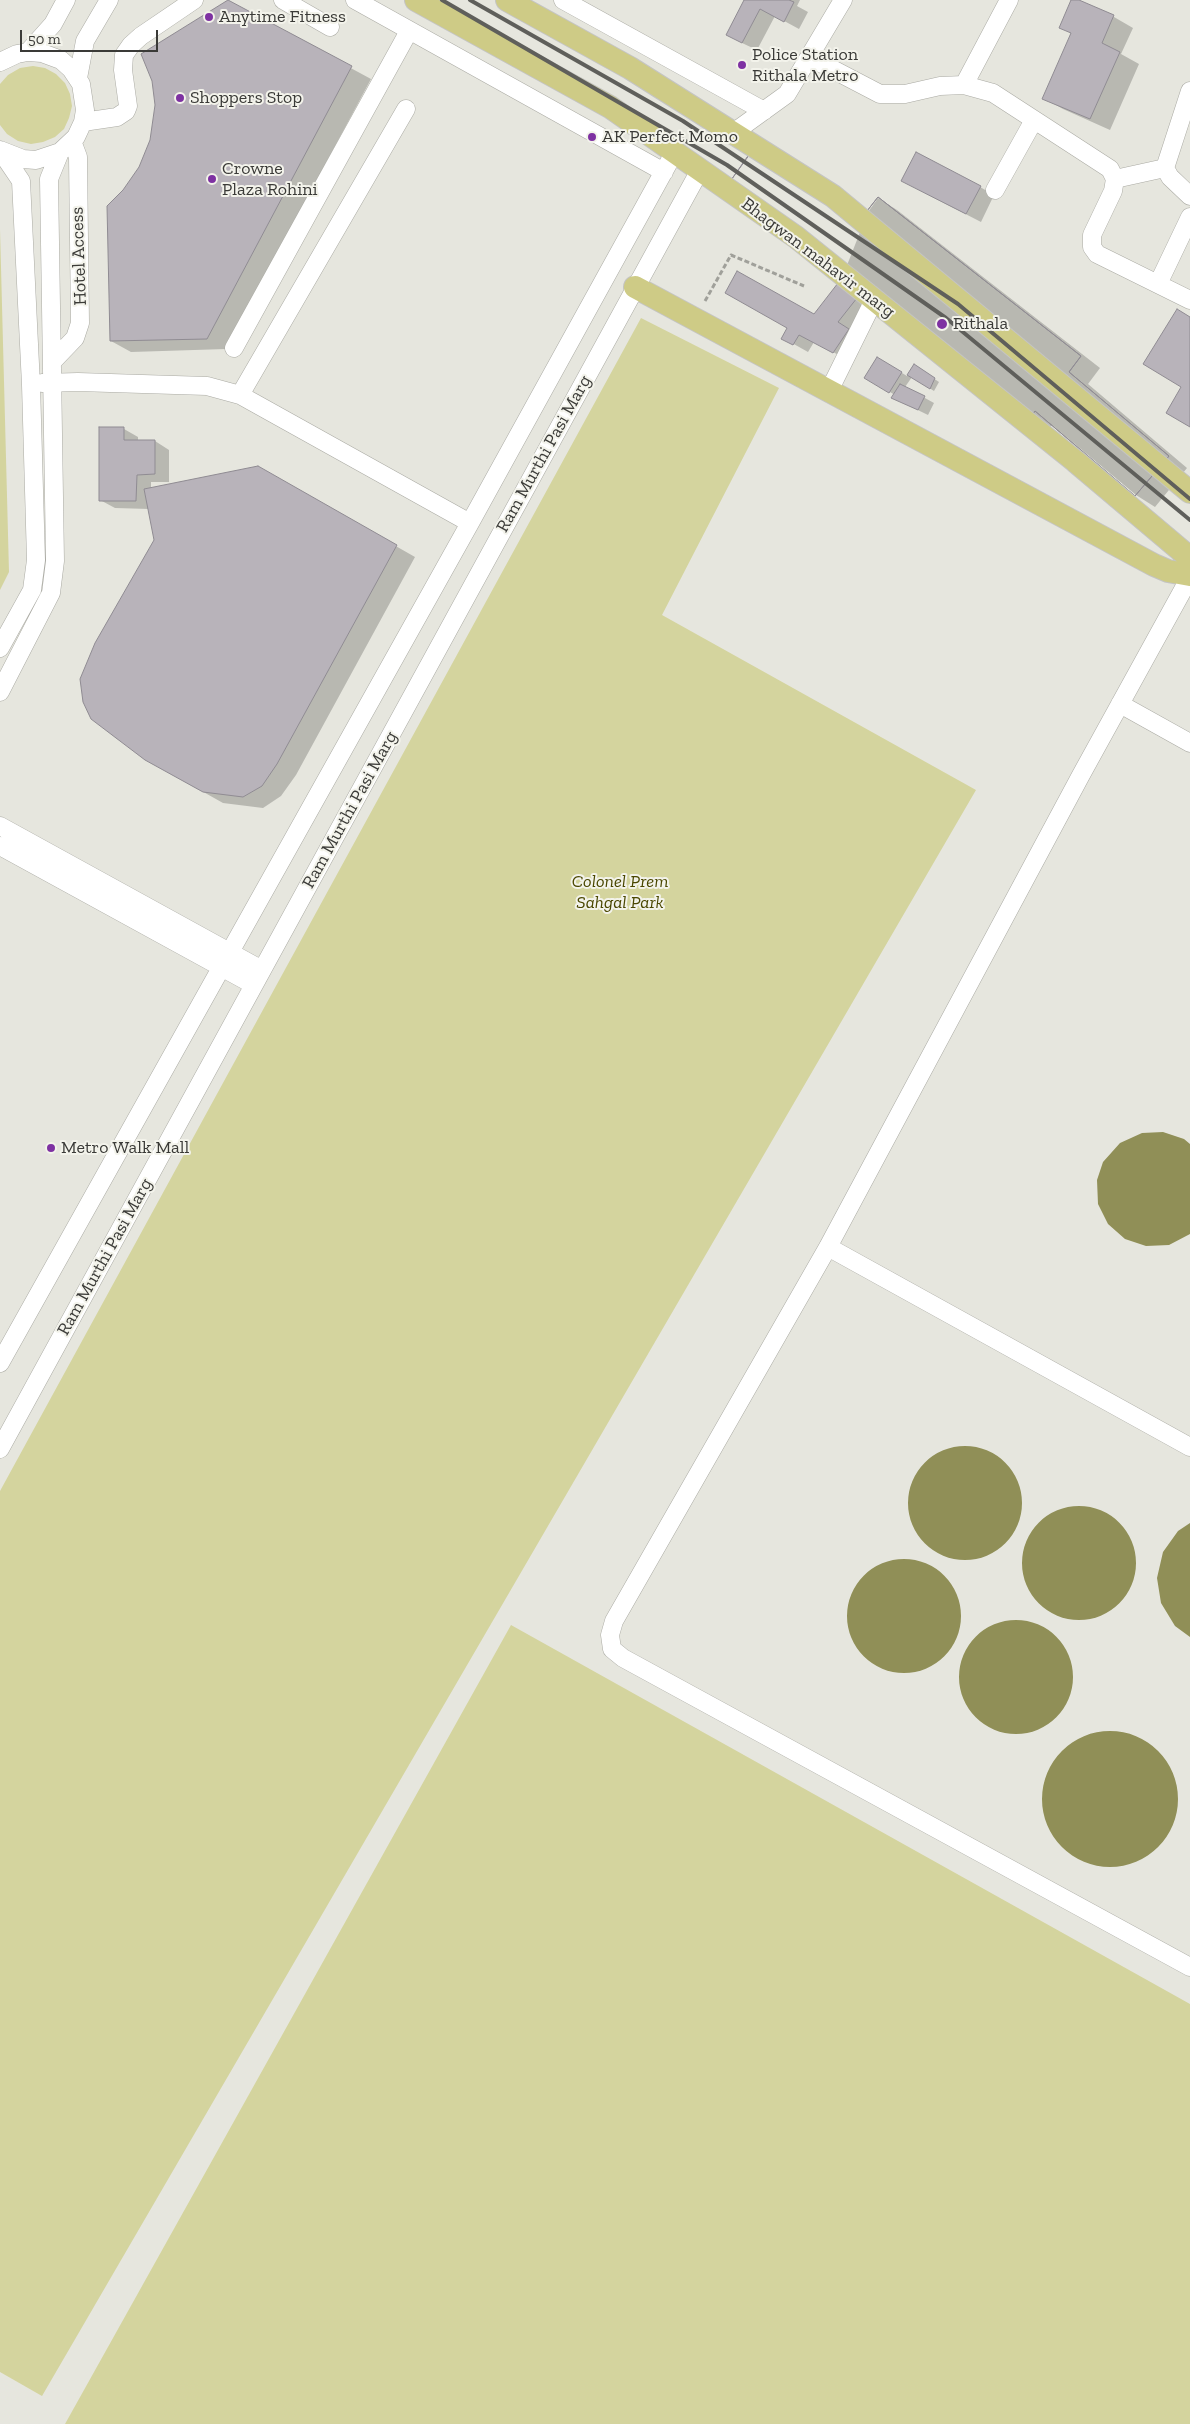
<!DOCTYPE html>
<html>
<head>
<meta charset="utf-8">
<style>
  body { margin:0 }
  #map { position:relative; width:1190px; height:2424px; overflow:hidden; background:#e6e6de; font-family:"Zilla Slab",serif }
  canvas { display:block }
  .scale { position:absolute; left:20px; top:30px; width:138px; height:22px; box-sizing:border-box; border:2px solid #3a3a37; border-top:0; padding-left:6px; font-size:15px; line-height:18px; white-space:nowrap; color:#3a3a37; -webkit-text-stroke:4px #f3f3eb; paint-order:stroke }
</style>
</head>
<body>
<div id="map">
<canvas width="1190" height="2424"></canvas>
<div class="scale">50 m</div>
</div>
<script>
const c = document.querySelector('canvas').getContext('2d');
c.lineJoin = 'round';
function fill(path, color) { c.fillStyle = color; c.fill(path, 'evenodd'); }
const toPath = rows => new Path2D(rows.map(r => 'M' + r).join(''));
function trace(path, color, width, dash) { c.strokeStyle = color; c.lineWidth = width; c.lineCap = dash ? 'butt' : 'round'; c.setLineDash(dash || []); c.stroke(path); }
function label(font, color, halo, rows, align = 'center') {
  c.font = font + ' "Zilla Slab",serif'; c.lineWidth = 4; c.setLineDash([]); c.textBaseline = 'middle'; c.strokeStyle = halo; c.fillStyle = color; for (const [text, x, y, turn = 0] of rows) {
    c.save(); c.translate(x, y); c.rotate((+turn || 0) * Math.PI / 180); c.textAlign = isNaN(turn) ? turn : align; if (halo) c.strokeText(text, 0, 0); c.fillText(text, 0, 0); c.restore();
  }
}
const green = toPath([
  [33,66,45,68,56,74,65,83,70,94,72,106,69,118,64,129,55,137,43,142,31,144,18,141,7,134,0,125,0,84,8,75,20,68],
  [0,229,9,572,0,590],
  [641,318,779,388,662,615,976,790,42,2396,0,2372,0,1491],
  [511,1625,1190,2004,1190,2424,65,2424]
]);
const water = toPath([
  [1163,1132,1184,1139,1190,1144,1190,1234,1169,1245,1146,1246,1125,1239,1108,1224,1098,1204,1097,1180,1103,1162,1120,1143,1142,1133],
  '908 1503a57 57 0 1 1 114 0a57 57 0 1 1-114 0Z',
  '1022 1563a57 57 0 1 1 114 0a57 57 0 1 1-114 0Z',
  [1190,1523,1190,1637,1175,1626,1161,1603,1157,1578,1163,1552,1178,1531],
  '847 1616a57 57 0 1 1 114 0a57 57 0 1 1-114 0Z',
  '959 1677a57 57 0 1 1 114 0a57 57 0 1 1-114 0Z',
  '1042 1799a68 68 0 1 1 136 0a68 68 0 1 1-136 0Z'
]);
const shadow = toPath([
  [745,0,800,0,797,6,808,12,799,29,775,16,757,50,742,43],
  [1073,0,1114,17,1133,28,1121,54,1139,64,1110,130,1063,109,1044,98,1072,34,1061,27],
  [227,1,371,79,226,349,131,352,111,341,124,191,141,168,151,140,156,105,153,81],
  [980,187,994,195,981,222,917,189],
  [878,198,897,210,1100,368,1088,384,1187,468,1155,507,1136,495,1052,425,1043,437,871,307,848,360,814,342,808,352,783,338,814,316,840,283,868,212],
  [877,358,907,376,915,366,939,382,934,391,912,377,905,387,934,403,928,415,893,398,895,395,866,378],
  [124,429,138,437,138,441,155,441,169,450,169,482,151,482,151,489,257,467,415,557,296,775,281,796,263,808,223,803,166,771,155,540,149,509,115,508,100,500]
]);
const building = toPath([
  [228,0,352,66,207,339,110,341,107,206,123,190,139,167,150,140,155,105,152,81,141,54,228,0],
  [744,0,789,0,794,2,784,22,760,9,742,43,726,35,744,0],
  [1071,0,1079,0,1114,15,1102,43,1120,52,1090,119,1042,99,1071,33,1059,28,1071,0],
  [759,140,867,211,878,197,1081,356,1069,372,1169,456,1135,496,1035,411,1023,427,729,183,759,140],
  [760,140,867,211,878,197,1081,356,1069,372,1169,456,1135,496,1035,411,1023,427,729,183,760,140],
  [916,152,981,186,966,214,901,181,916,152],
  [737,271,814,314,838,283,857,298,838,322,849,329,833,353,799,335,793,345,781,339,787,328,725,293,737,271],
  [1177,309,1190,317,1190,427,1166,413,1181,387,1143,364,1177,309],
  [877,357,902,372,889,393,864,378,877,357],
  [914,364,935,378,930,389,907,375,914,364],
  [900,384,925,396,918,410,891,398,900,384],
  [99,427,124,427,124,440,155,440,155,474,137,475,136,501,99,501,99,427],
  [258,466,397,545,277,764,262,786,243,797,203,792,145,760,91,719,83,702,80,679,95,643,154,540,144,489,258,466]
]);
const path = toPath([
  [705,301,731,255,804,286]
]);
const minor = toPath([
  [283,0,330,27],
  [355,0,664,172],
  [563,0,764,111],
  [28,52,53,24,66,0],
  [811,58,880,94,905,94,940,86,964,85,993,93,1110,169,1115,179,1113,191,1092,235,1092,247,1097,254,1190,300],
  [0,62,17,54,28,52,42,53,61,60,71,69,81,84,85,110,83,122,76,137,60,152,36,160,23,159,0,150],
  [78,78,85,41,109,0],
  [964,85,1009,0],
  [83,122,117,117,126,111,128,106,123,70,124,55,131,45,141,36,194,0],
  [733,133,787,94,843,0],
  [0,150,21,181,31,385,36,560,32,590,0,648],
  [1165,168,1170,177,1190,196],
  [1115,179,1165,168,1190,91],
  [995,190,1034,120],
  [1158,284,1190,217],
  [234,348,409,31],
  [52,362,75,338,80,323,78,157,72,141],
  [42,383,78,382,207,386,240,395,470,523],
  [829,391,874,300],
  [240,395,406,109],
  [1190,577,1081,775,828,1247,614,1621,610,1635,612,1649,623,1658,1190,1967],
  [0,692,51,593,55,561,49,179,60,152],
  [1120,704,1190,743],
  [0,826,262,970],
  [0,846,254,985],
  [828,1247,1190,1447],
  [0,1363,470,523,674,153],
  [0,1449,700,170]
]);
const major = toPath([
  [416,0,610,107,796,237,1075,461,1190,558],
  [507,0,630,68,833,196,1190,492],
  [635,287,1154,565,1168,571,1190,575]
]);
const rail = toPath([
  [442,0,727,165,946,318,1190,520],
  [470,0,683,121,958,304,1190,499]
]);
const markers = [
  [209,17,5,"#7e31a2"],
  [742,65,5,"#7e31a2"],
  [180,98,5,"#7e31a2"],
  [592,137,5,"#7e31a2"],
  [212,179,5,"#7e31a2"],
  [942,324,6,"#7e31a2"],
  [51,1148,5,"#7e31a2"]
];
const poiNames = [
  ["Anytime Fitness",219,17],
  ["Police Station",752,55],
  ["Rithala Metro",752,76],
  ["Shoppers Stop",190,98],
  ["AK Perfect Momo",602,137],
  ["Crowne",222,169],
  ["Plaza Rohini",222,190],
  ["Rithala",953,324],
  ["Metro Walk Mall",61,1148]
];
const streetNames = [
  ["Hotel Access",79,256,-92],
  ["Bhagwan mahavir marg",818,258,37],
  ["Ram Murthi Pasi Marg",544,454,-61],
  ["Ram Murthi Pasi Marg",350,810,-61],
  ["Ram Murthi Pasi Marg",105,1257,-61]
];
const parkNames = [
  ["Colonel Prem",620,882],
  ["Sahgal Park",620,903]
];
fill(green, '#d4d49e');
fill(water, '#908f57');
fill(shadow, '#0003');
fill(building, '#b8b3ba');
trace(building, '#8f8b92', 1);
trace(minor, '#aaaaa3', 19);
trace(major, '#c4c4c3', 24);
trace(path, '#a0a09a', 3, [5, 2.5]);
trace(minor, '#fff', 18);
trace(major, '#cecb86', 22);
trace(rail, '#5f5f5b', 4);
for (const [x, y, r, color] of markers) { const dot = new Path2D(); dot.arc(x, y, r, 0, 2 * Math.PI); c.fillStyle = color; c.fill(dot); trace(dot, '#f3f3eb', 2); }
label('18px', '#3a3a37', '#f3f3eb', poiNames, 'left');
label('18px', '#3a3a37', '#f3f3eb', streetNames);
label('italic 18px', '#4a4700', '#f3f3eb', parkNames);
</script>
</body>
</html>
